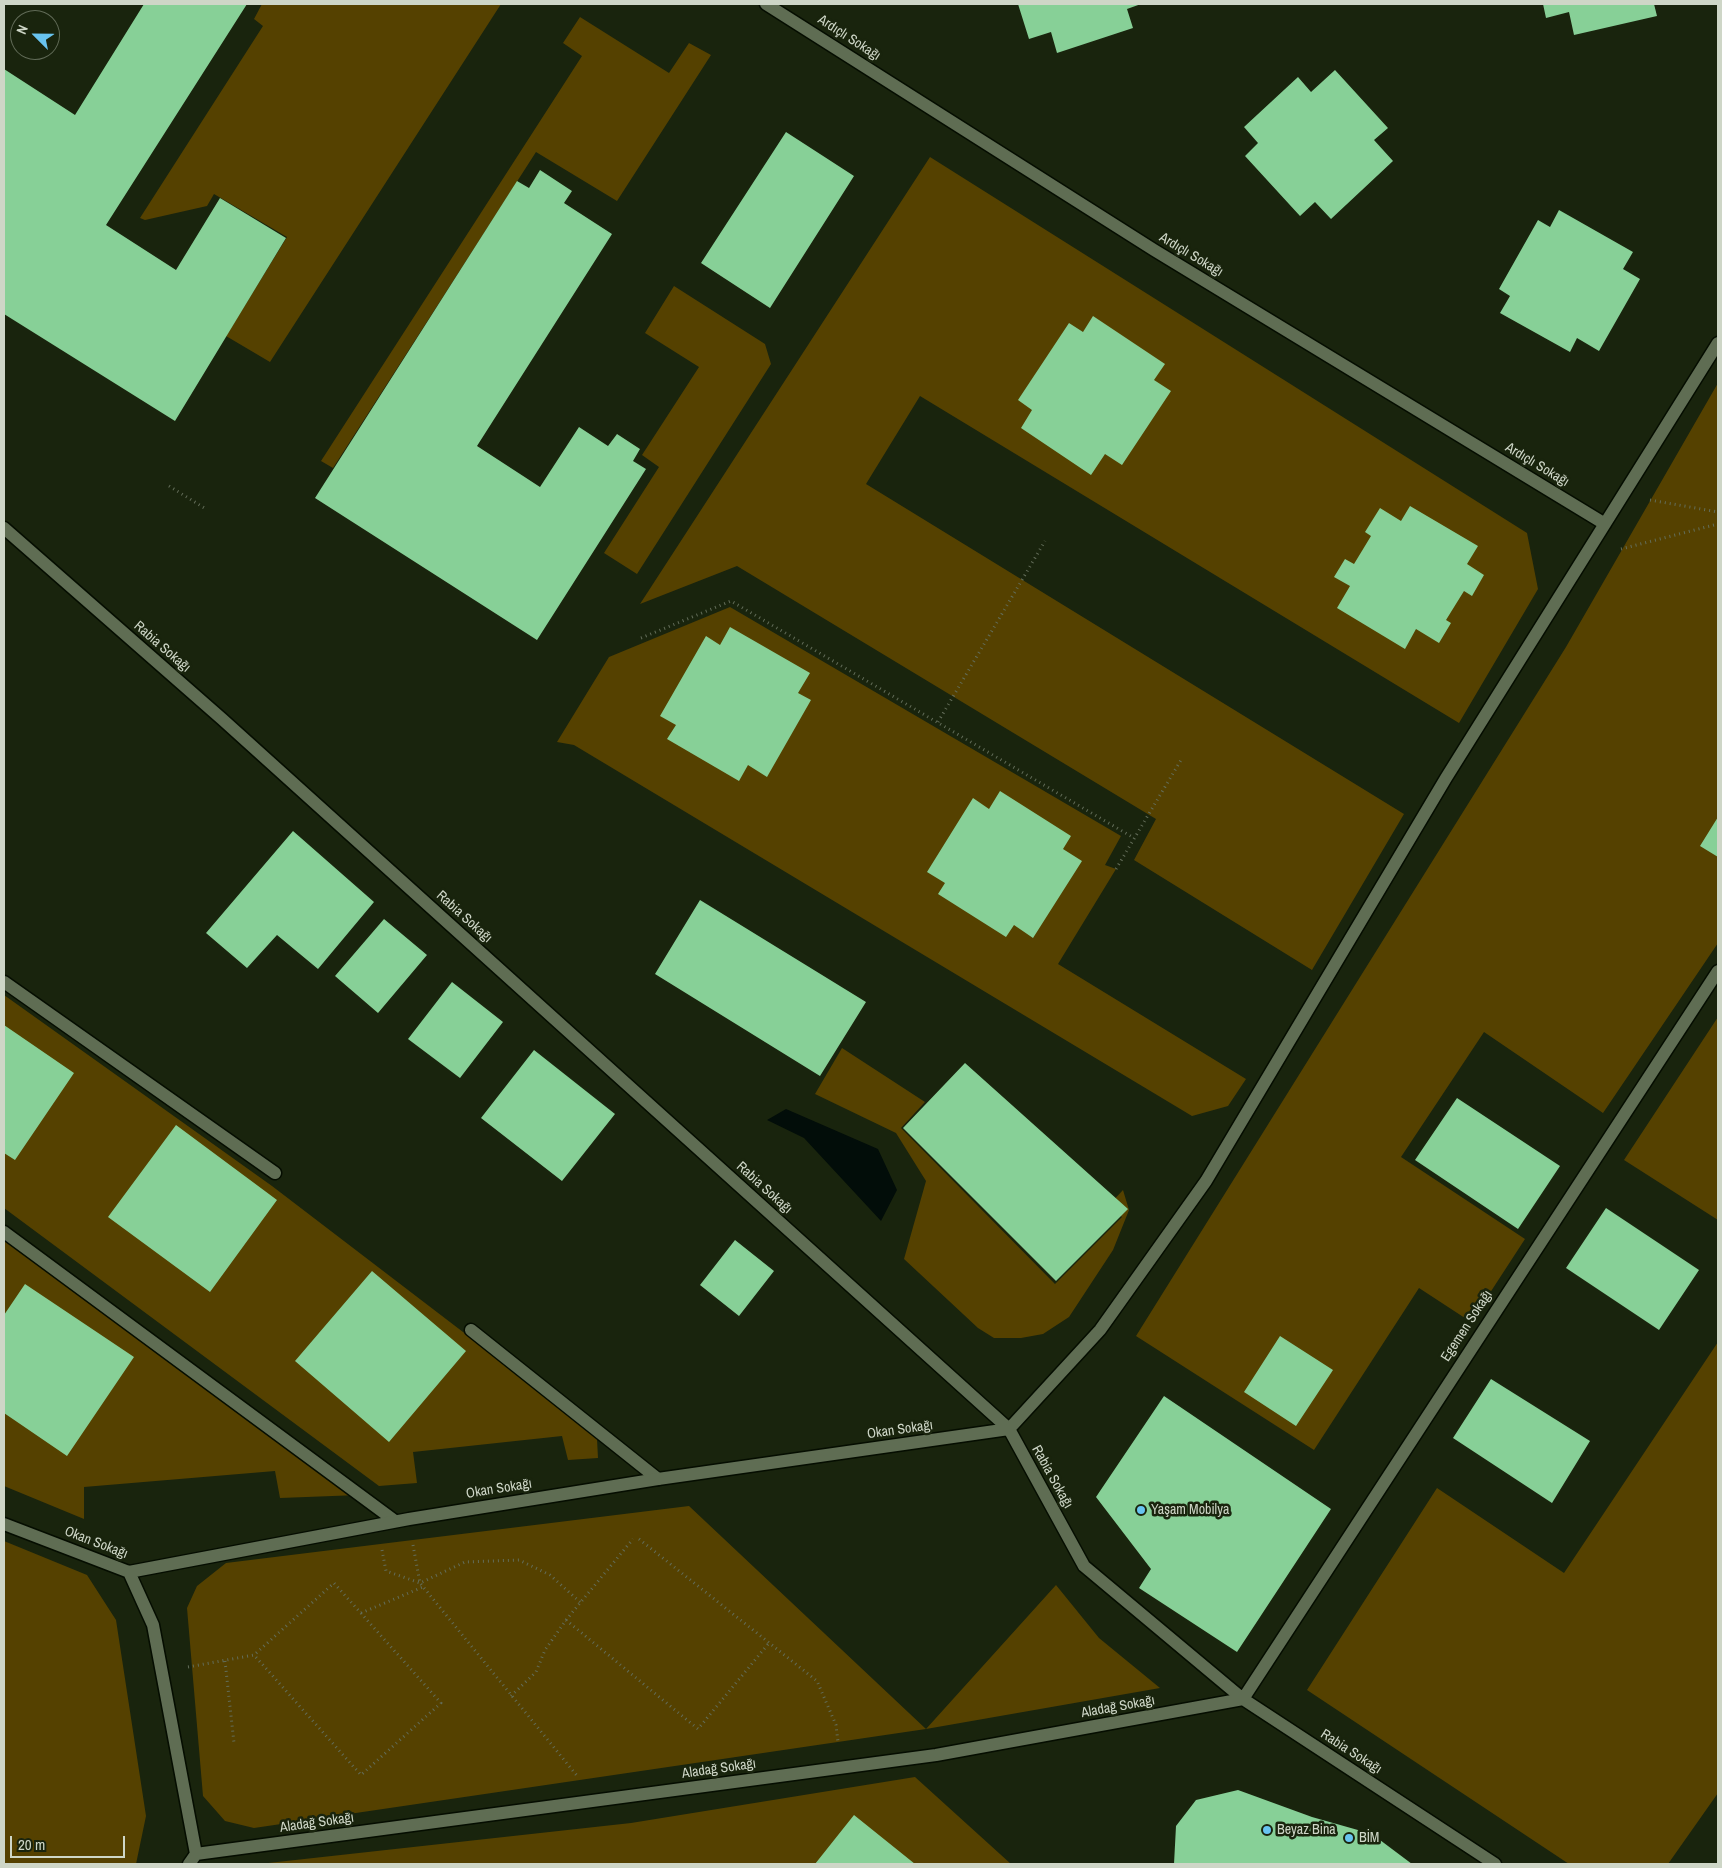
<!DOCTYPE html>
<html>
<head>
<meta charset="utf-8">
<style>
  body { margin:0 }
  #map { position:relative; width:1722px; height:1868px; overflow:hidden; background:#19240d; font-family:"Archivo Narrow",sans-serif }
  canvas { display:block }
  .frame { position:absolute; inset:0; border:5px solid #ced6c7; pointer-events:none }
  .north { position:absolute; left:10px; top:10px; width:50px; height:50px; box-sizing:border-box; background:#19240d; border:1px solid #616b57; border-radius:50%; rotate:293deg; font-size:14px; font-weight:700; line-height:20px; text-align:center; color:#ced6c7 }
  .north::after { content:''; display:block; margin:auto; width:18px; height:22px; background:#68c4f0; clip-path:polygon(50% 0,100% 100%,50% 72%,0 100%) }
  .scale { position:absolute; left:10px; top:1836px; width:115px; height:22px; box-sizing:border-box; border:2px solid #ced6c7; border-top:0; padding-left:6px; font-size:15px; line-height:18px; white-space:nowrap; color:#ced6c7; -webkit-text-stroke:4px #19240d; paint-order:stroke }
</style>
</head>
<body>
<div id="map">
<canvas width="1722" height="1868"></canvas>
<div class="frame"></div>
<div class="north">N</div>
<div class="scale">20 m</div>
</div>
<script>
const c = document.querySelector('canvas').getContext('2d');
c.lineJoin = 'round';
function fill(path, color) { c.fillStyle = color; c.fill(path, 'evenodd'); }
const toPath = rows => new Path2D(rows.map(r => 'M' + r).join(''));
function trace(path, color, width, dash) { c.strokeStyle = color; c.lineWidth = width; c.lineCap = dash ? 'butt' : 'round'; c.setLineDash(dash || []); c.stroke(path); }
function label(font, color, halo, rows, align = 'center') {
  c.font = font + ' "Archivo Narrow",sans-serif'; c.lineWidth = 5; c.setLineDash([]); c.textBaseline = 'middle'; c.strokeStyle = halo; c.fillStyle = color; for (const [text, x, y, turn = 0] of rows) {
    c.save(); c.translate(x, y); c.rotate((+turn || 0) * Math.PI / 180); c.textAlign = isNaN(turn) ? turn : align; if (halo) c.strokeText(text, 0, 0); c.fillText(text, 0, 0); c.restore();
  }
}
const green = toPath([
  [262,4,501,4,270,362,226,336,287,237,214,194,207,206,145,220,140,218,263,26,254,19],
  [580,17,669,73,689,43,711,55,617,201,536,152,333,468,321,461,582,56,563,43],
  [930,157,1527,533,1538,589,1459,723,920,396,866,484,1404,814,1312,970,1134,860,1156,819,737,566,640,604],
  [674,286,765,344,771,364,637,574,604,553,659,467,642,455,699,367,645,333],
  [1718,383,1718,943,1603,1113,1484,1032,1401,1157,1525,1239,1471,1322,1419,1288,1314,1450,1136,1336,1566,647],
  [730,607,1121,836,1105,865,1116,869,1058,964,1246,1079,1228,1106,1192,1116,574,745,557,742,609,657],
  [4,995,272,1186,463,1332,597,1439,598,1458,568,1460,562,1436,413,1452,417,1483,379,1486,4,1208],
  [1718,1017,1718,1220,1624,1160],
  [842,1048,925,1102,901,1128,1055,1284,1122,1217,1109,1205,1123,1190,1129,1210,1113,1250,1069,1317,1043,1334,1021,1338,994,1338,978,1328,904,1259,926,1181,896,1133,815,1094],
  [4,1232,359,1495,280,1498,275,1471,84,1487,84,1519,4,1486],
  [1718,1342,1718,1793,1668,1864,1569,1864,1307,1690,1437,1488,1564,1573],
  [689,1506,926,1729,1056,1585,1099,1638,1160,1688,926,1729,254,1828,225,1821,203,1796,187,1608,197,1586,226,1563],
  [4,1541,87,1575,116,1620,146,1816,136,1864,4,1864],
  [915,1777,1011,1864,259,1864,631,1823]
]);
const water = toPath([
  [786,1109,878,1149,897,1190,881,1221,804,1138,767,1120]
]);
const building = toPath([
  [144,4,247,4,106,225,176,270,220,198,286,238,175,421,4,314,4,69,75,115],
  [1018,4,1141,4,1127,9,1133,28,1057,53,1051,32,1029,39],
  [1543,4,1654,4,1657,16,1574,35,1569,12,1546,18],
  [1335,70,1388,128,1374,140,1393,161,1331,219,1315,202,1300,216,1245,156,1258,143,1244,127,1298,77,1311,92],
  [786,132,854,176,770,308,701,263],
  [540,170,572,191,564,203,612,234,477,446,540,487,579,427,608,446,617,434,640,449,633,461,646,469,537,640,315,498,517,181,529,188],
  [1559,210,1633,252,1623,269,1640,279,1599,351,1577,338,1570,352,1500,313,1510,296,1499,289,1538,220,1550,227],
  [1093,316,1165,364,1154,380,1171,391,1122,465,1105,454,1091,475,1021,428,1032,410,1018,400,1069,323,1083,332],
  [1410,506,1478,546,1467,564,1484,575,1472,596,1464,591,1446,620,1451,623,1439,643,1416,629,1405,649,1337,608,1350,586,1334,577,1345,559,1354,564,1371,536,1365,532,1380,508,1401,521],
  [730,627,810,673,798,693,811,700,767,777,748,765,739,781,667,739,676,725,660,716,706,636,720,645],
  [1000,791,1071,836,1063,849,1082,861,1033,938,1014,925,1006,937,938,894,945,883,927,872,973,798,989,809],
  [1718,817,1718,857,1700,846],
  [293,831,374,902,318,969,277,935,247,968,206,933],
  [700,900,866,1002,820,1076,655,974],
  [384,919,427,955,378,1013,335,976],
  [452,982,503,1022,460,1078,408,1039],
  [4,1025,74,1073,15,1160,4,1153],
  [534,1050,615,1114,562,1181,481,1118],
  [965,1063,1128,1209,1056,1281,903,1128],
  [1457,1098,1560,1166,1518,1229,1415,1160],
  [176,1125,277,1200,210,1292,108,1217],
  [1606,1208,1699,1270,1659,1330,1566,1268],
  [735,1240,774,1271,739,1316,700,1285],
  [372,1271,466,1351,389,1442,295,1361],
  [25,1284,134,1357,67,1456,4,1413,4,1315],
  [1280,1336,1333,1370,1296,1426,1244,1392],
  [1491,1379,1590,1441,1552,1503,1453,1438],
  [1164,1396,1331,1509,1237,1652,1139,1588,1151,1569,1096,1497],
  [1238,1790,1312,1817,1372,1834,1412,1864,1174,1864,1176,1826,1196,1800],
  [854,1815,915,1864,815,1864]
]);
const path = toPath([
  [169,486,206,509],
  [1650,500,1718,512],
  [1621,549,1718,524],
  [641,638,731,601,1134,838],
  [938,722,1045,541],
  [1116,869,1181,760],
  [639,1539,817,1681,836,1725,838,1742],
  [413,1545,420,1583,578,1777],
  [382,1550,386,1571,420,1583,465,1562,519,1560,550,1575,580,1602],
  [361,1613,423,1587],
  [566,1620,698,1729,769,1643],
  [225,1661,234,1743],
  [188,1667,254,1655,334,1583,441,1703,361,1775,254,1655],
  [511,1696,536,1672,545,1650,566,1620,633,1539]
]);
const lane = toPath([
  [4,982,275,1173],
  [4,1232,395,1521],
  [471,1330,658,1479]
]);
const street = toPath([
  [766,4,1154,250,1605,524],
  [4,528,222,719,1009,1429,1084,1566,1243,1699,1495,1864],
  [4,1524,129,1572,409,1519,658,1479,1009,1429,1100,1330,1206,1181,1446,778,1718,343],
  [129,1572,153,1625,196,1854],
  [189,1864,196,1854,936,1755,1243,1699,1718,971]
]);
const markers = [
  [1141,1510,5,"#68c4f0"],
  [1267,1830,5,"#68c4f0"],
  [1349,1838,5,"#68c4f0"]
];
const streetNames = [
  ["Ardıçlı Sokağı",849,38,33],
  ["Ardıçlı Sokağı",1191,255,31],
  ["Ardıçlı Sokağı",1537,465,31],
  ["Rabia Sokağı",162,647,41],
  ["Rabia Sokağı",464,917,42],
  ["Rabia Sokağı",764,1188,42],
  ["Egemen Sokağı",1467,1326,-57],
  ["Okan Sokağı",900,1430,-8],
  ["Rabia Sokağı",1052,1477,61],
  ["Okan Sokağı",499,1489,-9],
  ["Okan Sokağı",96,1543,21],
  ["Aladağ Sokağı",1118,1707,-10],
  ["Rabia Sokağı",1351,1752,33],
  ["Aladağ Sokağı",719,1769,-8],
  ["Aladağ Sokağı",317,1823,-8]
];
const poiNames = [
  ["Yaşam Mobilya",1151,1510],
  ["Beyaz Bina",1277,1830],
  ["BİM",1359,1838]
];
fill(green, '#554100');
fill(water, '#020d09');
fill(building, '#87d097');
trace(lane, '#050d00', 15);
trace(street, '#050d00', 15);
trace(path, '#636d59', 3, [1, 4]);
trace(lane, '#5f6d53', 12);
trace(street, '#5f6d53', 12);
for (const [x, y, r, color] of markers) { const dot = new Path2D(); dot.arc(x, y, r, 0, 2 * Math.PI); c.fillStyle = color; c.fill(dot); trace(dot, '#19240d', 2); }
label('14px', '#ced6c7', '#19240d', streetNames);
label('14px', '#ced6c7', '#19240d', poiNames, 'left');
</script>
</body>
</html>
